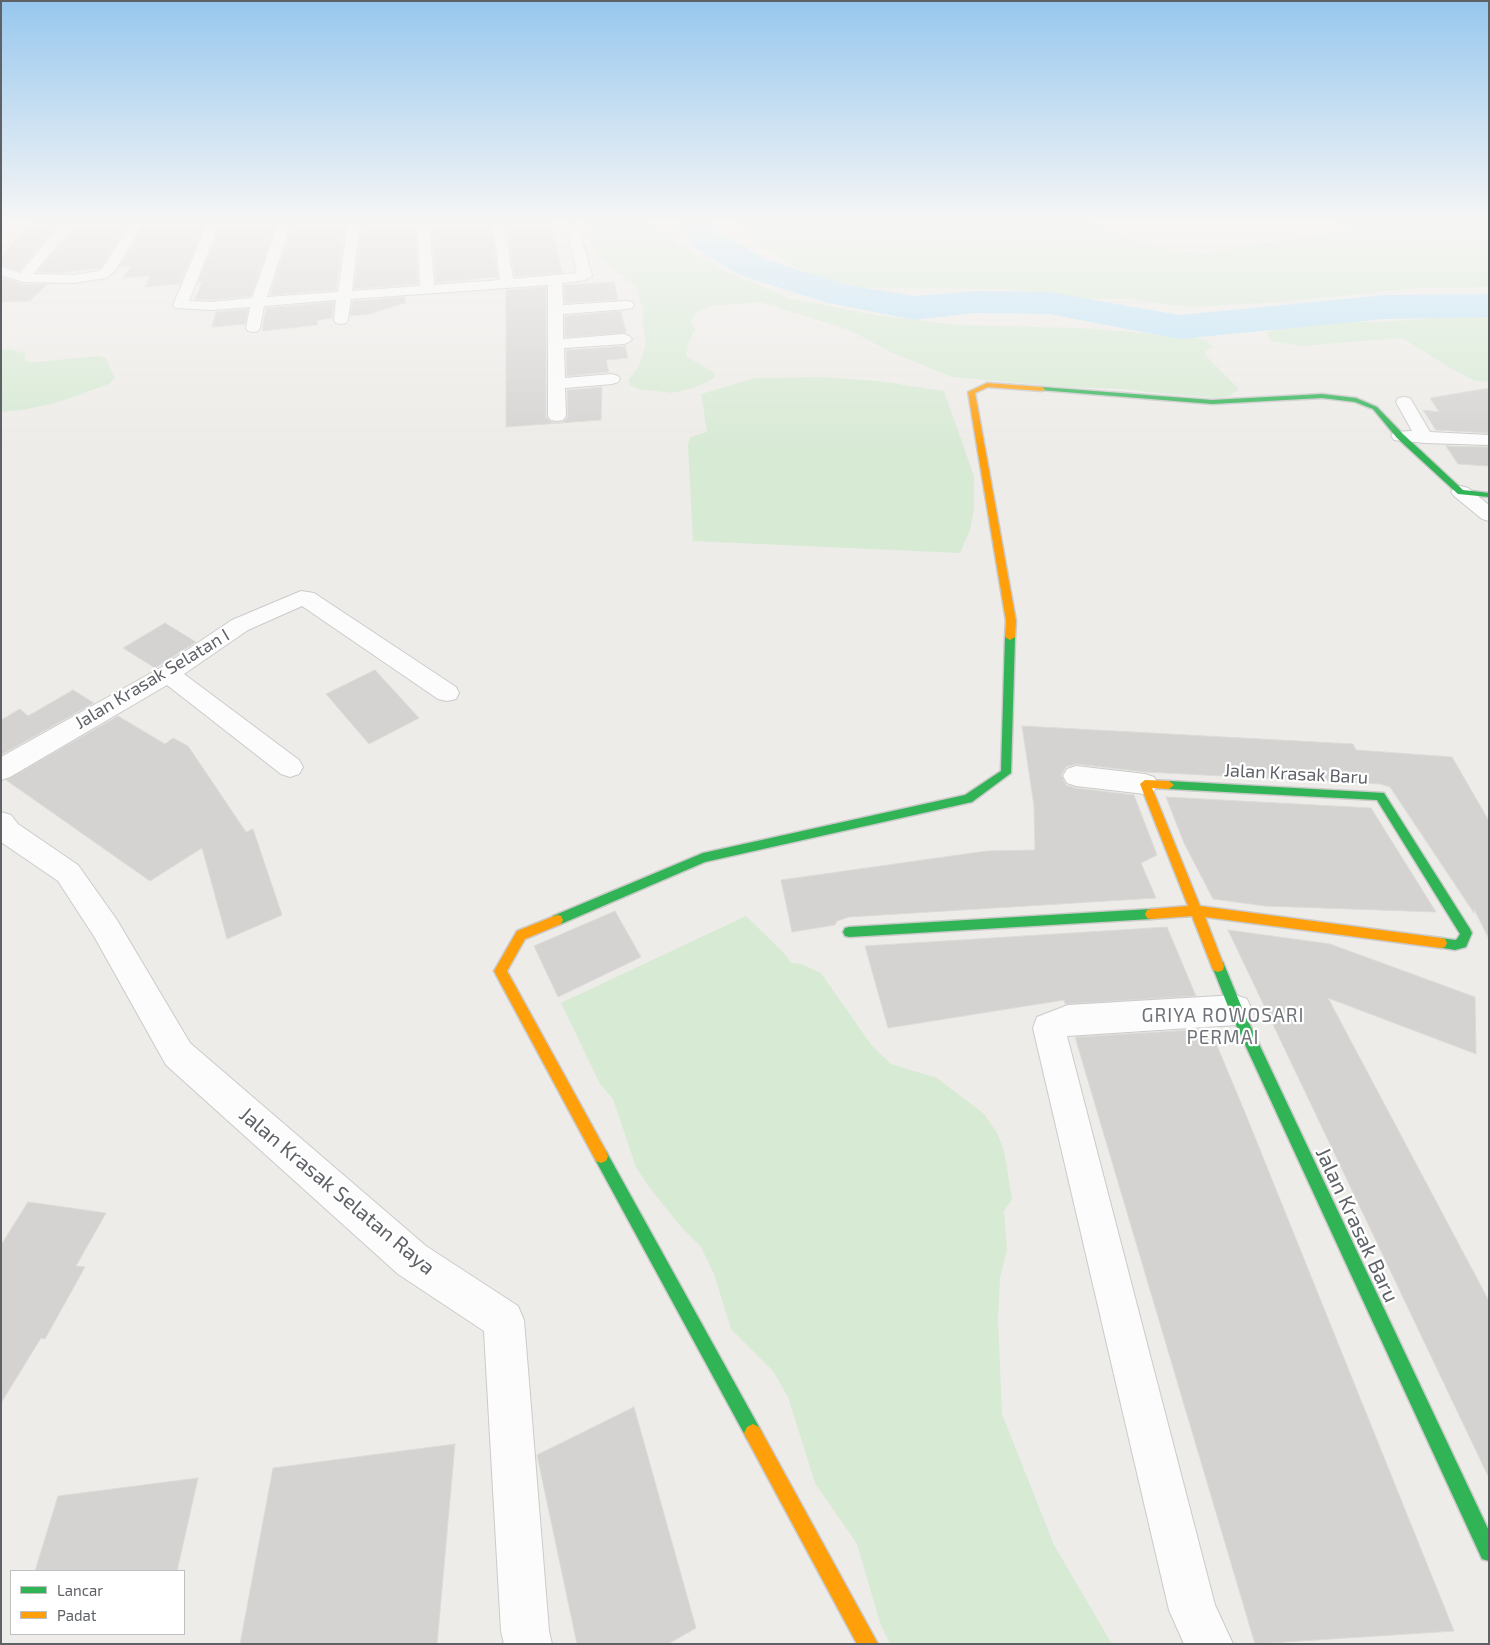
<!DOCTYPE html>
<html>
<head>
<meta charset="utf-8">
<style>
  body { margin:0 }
  #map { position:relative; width:1490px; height:1645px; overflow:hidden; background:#eeece8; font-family:"Exo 2",sans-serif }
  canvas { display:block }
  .frame { position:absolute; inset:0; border:2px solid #5e6267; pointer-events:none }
  .legend { position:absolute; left:10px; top:1570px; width:175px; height:65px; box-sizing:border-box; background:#fff; border:1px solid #bfc0c2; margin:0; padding:6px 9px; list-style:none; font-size:15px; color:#5e6267 }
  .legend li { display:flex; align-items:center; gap:10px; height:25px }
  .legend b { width:25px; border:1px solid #bfc0c2 }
</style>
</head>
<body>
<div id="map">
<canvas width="1490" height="1645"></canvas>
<div class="frame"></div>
<ul class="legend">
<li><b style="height:6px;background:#30b455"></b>Lancar</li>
<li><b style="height:6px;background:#ff9f0a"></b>Padat</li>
</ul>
</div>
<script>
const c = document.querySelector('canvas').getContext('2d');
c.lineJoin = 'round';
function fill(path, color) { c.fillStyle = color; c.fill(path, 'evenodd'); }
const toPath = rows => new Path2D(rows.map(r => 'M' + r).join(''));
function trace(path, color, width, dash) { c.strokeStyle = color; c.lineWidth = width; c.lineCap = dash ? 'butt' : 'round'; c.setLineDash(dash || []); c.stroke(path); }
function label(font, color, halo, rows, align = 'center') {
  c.font = font + ' "Exo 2",sans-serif'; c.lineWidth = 4.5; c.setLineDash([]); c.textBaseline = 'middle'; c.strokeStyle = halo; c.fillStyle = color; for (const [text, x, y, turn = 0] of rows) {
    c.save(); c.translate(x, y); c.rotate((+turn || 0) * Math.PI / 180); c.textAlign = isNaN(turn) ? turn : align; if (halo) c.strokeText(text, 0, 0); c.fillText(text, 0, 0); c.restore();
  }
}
const green = toPath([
  [586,220,653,220,659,231,682,247,725,271,789,298,871,314,956,325,1081,328,1195,337,1207,341,1214,347,1205,351,1206,356,1239,389,1228,397,1216,398,1156,393,1124,389,1064,387,952,377,891,352,847,329,759,302,711,306,696,313,691,321,695,329,688,345,686,356,712,371,715,376,711,380,694,388,672,393,638,389,630,385,628,380,639,366,646,343,643,325,643,308,639,296,635,286,600,258,586,234],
  [730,220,1088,220,1122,235,1171,251,1204,253,1348,229,1330,220,1489,220,1489,287,1421,288,1280,302,1189,307,1127,299,1088,299,1011,289,859,288,840,284,792,266,758,243],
  [1489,314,1489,381,1485,382,1473,380,1452,369,1402,338,1301,346,1271,341,1266,333,1279,328,1307,325,1322,321,1381,322],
  [8,349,25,353,25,361,35,362,99,356,106,358,115,378,109,384,56,403,22,410,1,412,1,350],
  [822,377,879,381,944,391,974,476,974,509,970,530,960,553,693,541,688,446,690,437,707,432,701,394,755,378],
  [746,916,784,953,791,963,801,964,821,973,872,1046,891,1064,937,1078,984,1114,996,1131,1004,1150,1012,1199,1004,1211,1007,1250,1000,1278,998,1319,1002,1414,1054,1545,1112,1644,890,1644,880,1623,857,1544,815,1483,788,1397,773,1371,731,1329,714,1274,701,1247,682,1228,649,1187,636,1167,613,1099,600,1084,561,1003]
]);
const river = toPath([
  [676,220,709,220,715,231,765,259,847,285,915,296,975,291,1049,292,1179,315,1385,295,1489,294,1489,317,1385,319,1179,339,1049,314,975,313,915,320,828,303,739,275,691,245,676,220]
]);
const building = toPath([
  [131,220,101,268,59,273,37,272,80,221,131,220],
  [147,220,207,220,180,284,145,287,150,276,123,278,131,266,119,267,147,220],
  [223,220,278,220,251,296,211,300,195,299,202,282,198,282,223,220],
  [294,220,346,220,336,290,270,295,294,220],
  [362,220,415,220,418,284,354,289,362,220],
  [431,220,490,220,498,277,436,283,431,220],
  [506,220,551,220,562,273,515,277,506,220],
  [61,222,19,271,1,265,1,257,29,223,61,222],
  [1,277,23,284,47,284,30,301,1,302,1,277],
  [614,282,618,300,565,303,564,285,614,282],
  [546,287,546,417,551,422,557,423,563,422,568,417,567,390,602,387,601,420,506,427,506,290,546,287],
  [405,297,405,303,369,314,350,316,353,301,405,297],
  [334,302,332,318,318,320,317,325,262,331,266,308,334,302],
  [248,309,245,324,212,327,216,312,248,309],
  [621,311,626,333,565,337,565,316,621,311],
  [625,346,628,358,606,360,609,372,567,376,566,350,625,346],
  [1489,388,1489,433,1436,430,1423,410,1439,412,1430,398,1489,388],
  [1446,446,1489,447,1489,466,1458,464,1446,446],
  [165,623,196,642,155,668,123,648,165,623],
  [375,670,419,718,369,744,326,694,375,670],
  [73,690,94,703,1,755,1,720,20,709,28,716,73,690],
  [118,716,165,744,173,738,188,746,246,832,253,829,282,915,227,939,202,848,150,881,6,780,118,716],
  [1022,726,1353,744,1356,750,1452,757,1489,821,1489,939,1474,909,1474,913,1390,787,1380,784,1145,772,1076,764,1066,767,1061,775,1066,785,1076,788,1134,795,1157,855,1141,863,1156,898,849,917,837,921,835,925,792,932,781,880,987,851,1035,850,1034,806,1022,726],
  [1166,797,1371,808,1436,912,1265,906,1213,899,1184,843,1166,797],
  [615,911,641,957,558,997,534,946,615,911],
  [1167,927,1196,996,1065,1004,1064,1000,888,1028,865,946,1167,927],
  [1228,930,1330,944,1475,997,1476,1054,1328,998,1489,1301,1489,1478,1228,930],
  [1210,1029,1246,1115,1454,1631,1255,1644,1075,1037,1210,1029],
  [28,1202,106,1213,76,1266,85,1267,45,1339,41,1338,1,1403,1,1245,28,1202],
  [634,1407,696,1628,668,1644,577,1644,537,1455,634,1407],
  [455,1444,437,1644,240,1644,273,1468,455,1444],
  [198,1478,177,1571,35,1571,58,1496,198,1478]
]);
const street = toPath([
  [65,220,78,220,33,274,74,275,98,271,102,269,133,220,145,220,114,272,106,278,74,283,23,282,1,275,1,267,20,273,65,220],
  [209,220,221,220,189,301,211,302,252,298,280,220,292,220,267,297,338,292,348,220,360,220,352,291,420,286,417,220,429,220,434,285,500,280,492,220,504,220,513,279,577,273,565,220,577,220,592,276,585,280,562,283,563,305,627,301,632,302,634,305,632,308,627,309,563,314,563,339,624,334,629,336,632,339,629,342,624,344,564,348,565,378,612,374,618,376,620,379,618,382,612,384,565,388,566,416,563,420,557,421,551,420,548,416,548,285,351,299,348,320,346,323,341,324,336,323,334,320,336,300,264,306,260,328,258,331,253,332,248,331,246,328,250,307,211,310,175,308,173,305,209,220],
  [1404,397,1410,398,1430,432,1489,435,1489,445,1425,443,1394,440,1391,436,1394,432,1412,431,1396,402,1398,398,1404,397],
  [1461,486,1468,488,1489,505,1489,521,1482,519,1454,496,1451,492,1454,488,1461,486],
  [301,591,314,593,456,687,459,693,456,699,447,701,438,699,302,606,248,630,184,674,299,760,303,767,299,774,290,777,281,774,167,685,10,777,1,780,1,757,160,668,232,620,301,591],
  [1076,766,1145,774,1154,777,1158,784,1154,791,1145,794,1076,786,1067,783,1063,776,1067,769,1076,766],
  [1,812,11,815,18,824,78,865,117,920,190,1043,426,1246,518,1306,524,1320,549,1631,552,1644,504,1644,501,1631,484,1331,398,1274,166,1065,95,938,58,881,1,842,1,812],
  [1236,995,1247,999,1252,1010,1247,1021,1236,1025,1067,1036,1215,1605,1233,1644,1184,1644,1169,1610,1033,1028,1037,1017,1068,1005,1236,995]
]);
const fast = toPath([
  [1042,387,1212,400,1322,394,1356,398,1377,407,1403,434,1463,490,1489,493,1489,497,1458,494,1397,438,1373,409,1355,402,1322,398,1212,404,1040,390,1040,388,1042,387],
  [1010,634,1015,637,1011,773,972,802,705,862,561,924,557,925,553,924,551,920,553,916,703,853,965,795,1001,771,1005,637,1010,634],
  [1169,781,1384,793,1470,929,1472,933,1466,947,1455,950,1437,947,1435,943,1437,939,1441,938,1455,940,1457,939,1460,934,1377,800,1169,789,1164,785,1169,781],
  [1151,909,1155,910,1157,914,1155,918,1151,919,849,937,845,936,843,932,845,928,849,927,1151,909],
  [1218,960,1223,962,1242,1008,1489,1531,1489,1561,1482,1559,1231,1014,1212,966,1213,962,1218,960],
  [601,1149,606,1151,759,1427,762,1433,759,1439,753,1442,747,1439,596,1161,594,1156,596,1151,601,1149]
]);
const slow = toPath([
  [987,383,1042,387,1045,389,1042,391,988,387,975,393,1016,621,1015,637,1010,640,1005,637,1006,621,968,392,987,383],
  [1145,780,1169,781,1174,785,1169,789,1152,788,1200,906,1441,938,1445,939,1447,943,1445,947,1441,948,1205,917,1224,966,1223,970,1218,972,1213,970,1192,916,1151,919,1147,918,1145,914,1147,910,1151,909,1188,906,1140,784,1145,780],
  [557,915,561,916,563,920,561,924,525,939,507,971,606,1151,608,1156,606,1161,601,1163,596,1161,494,971,517,931,557,915],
  [753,1424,759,1427,878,1644,857,1644,747,1439,744,1433,747,1427,753,1424]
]);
const streetNames = [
  ["Jalan Krasak Selatan I",152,679,-31],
  ["Jalan Krasak Baru",1296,774,3]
];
const neighbourhoodNames = [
  ["GRIYA ROWOSARI",1223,1016],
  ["PERMAI",1223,1038]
];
const nearStreetnames = [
  ["Jalan Krasak Selatan Raya",337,1191,40],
  ["Jalan Krasak Baru",1357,1225,65]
];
fill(green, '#d7ead4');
fill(river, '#bde3f8');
fill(building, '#d5d3d1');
trace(building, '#dddbd8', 1);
trace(street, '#cacbca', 2);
trace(fast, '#cacaca', 3);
trace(slow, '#cacaca', 3);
fill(street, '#fcfcfc');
fill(fast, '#30b455');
fill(slow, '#ff9f0a');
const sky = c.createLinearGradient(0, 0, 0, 451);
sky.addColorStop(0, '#97c7ee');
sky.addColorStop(0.49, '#f7f6f5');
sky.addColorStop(1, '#f7f6f500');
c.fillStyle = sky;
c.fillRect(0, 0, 1490, 451);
label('18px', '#5e6267', '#fff', streetNames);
c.letterSpacing = '1px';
label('19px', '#6f7479', '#fff', neighbourhoodNames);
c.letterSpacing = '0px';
label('21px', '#5e6267', '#fff', nearStreetnames);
</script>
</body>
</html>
